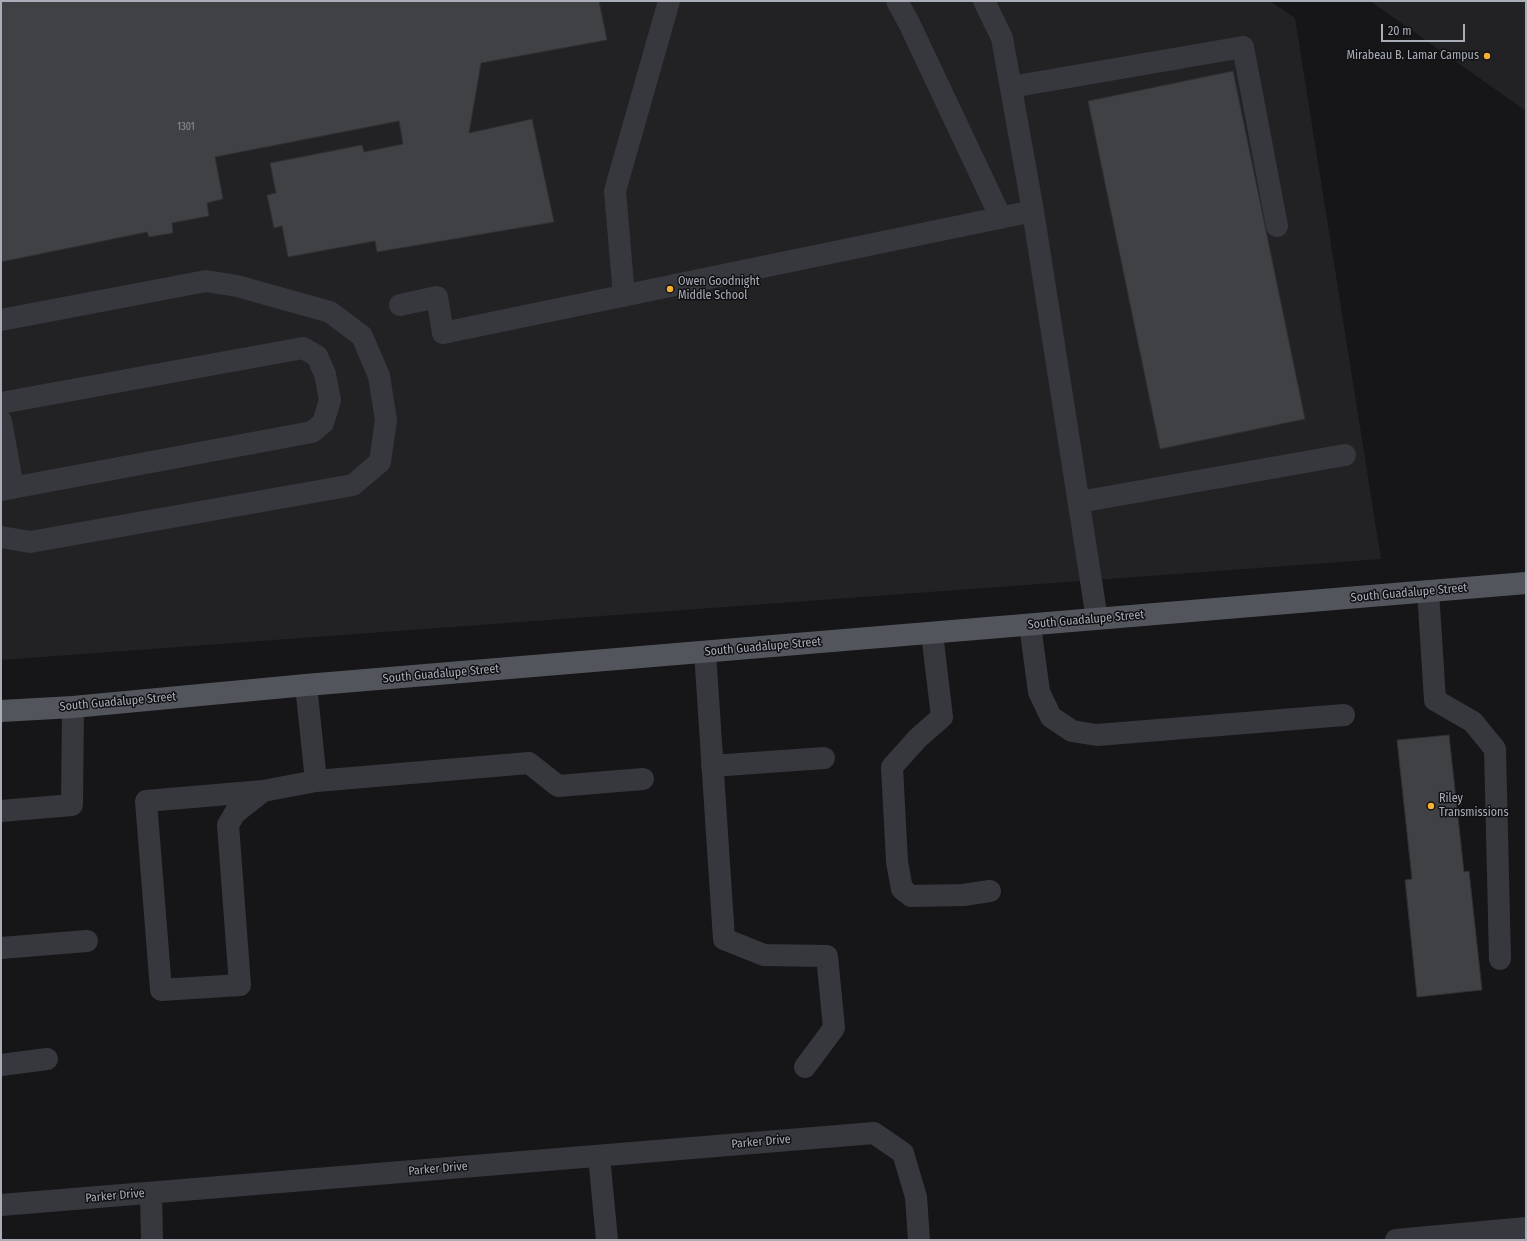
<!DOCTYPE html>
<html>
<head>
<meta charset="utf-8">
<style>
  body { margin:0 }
  #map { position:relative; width:1527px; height:1241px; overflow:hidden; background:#161618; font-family:"Fira Sans Condensed",sans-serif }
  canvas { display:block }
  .frame { position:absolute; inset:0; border:2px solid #a8adb8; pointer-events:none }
  .scale { position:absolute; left:1381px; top:24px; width:84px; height:18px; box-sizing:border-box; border:2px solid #a8adb8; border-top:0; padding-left:5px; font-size:12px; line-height:14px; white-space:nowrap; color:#a8adb8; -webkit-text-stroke:3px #111113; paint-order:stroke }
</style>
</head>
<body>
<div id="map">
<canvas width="1527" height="1241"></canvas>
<div class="frame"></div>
<div class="scale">20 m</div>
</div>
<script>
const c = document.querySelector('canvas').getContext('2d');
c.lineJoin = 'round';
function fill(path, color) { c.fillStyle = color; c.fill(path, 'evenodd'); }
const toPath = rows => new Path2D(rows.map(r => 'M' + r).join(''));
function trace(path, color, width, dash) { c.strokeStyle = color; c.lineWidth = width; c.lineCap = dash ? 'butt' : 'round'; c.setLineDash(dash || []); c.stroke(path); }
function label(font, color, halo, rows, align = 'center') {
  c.font = font + ' "Fira Sans Condensed",sans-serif'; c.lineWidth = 3; c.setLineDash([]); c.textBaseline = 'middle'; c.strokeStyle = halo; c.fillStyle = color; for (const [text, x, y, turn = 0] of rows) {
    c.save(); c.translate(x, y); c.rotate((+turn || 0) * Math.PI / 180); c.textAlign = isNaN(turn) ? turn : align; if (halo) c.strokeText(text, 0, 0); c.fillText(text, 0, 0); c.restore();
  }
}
const built = toPath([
  [1,1,1270,1,1295,18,1381,559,1,660],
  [1370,1,1526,1,1526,111]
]);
const building = toPath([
  [1,1,599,1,607,40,481,63,469,133,532,119,554,222,377,252,375,241,288,257,282,226,274,228,267,195,276,193,270,163,362,145,364,152,403,144,399,121,215,157,223,199,207,203,209,216,172,223,173,233,149,237,147,232,1,262,1,1],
  [1233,71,1305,419,1160,449,1088,101,1233,71],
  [1449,735,1464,872,1469,871,1482,990,1417,997,1405,880,1412,879,1397,740,1449,735]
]);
const minor = toPath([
  [897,1,909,23,1001,218],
  [984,1,1002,38,1033,211,1097,619],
  [1011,87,1243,47,1277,226],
  [624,296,615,191,669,1],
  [400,305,437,297,443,333,1033,211],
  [1,320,206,281,237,286,330,312,362,336,379,376,386,420,380,462,353,485,30,542,1,537],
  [1,403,303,348,317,356,325,374,330,400,323,423,312,432,1,490],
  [1,421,13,488],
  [1079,502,1345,455],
  [1428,591,1435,700,1473,722,1495,749,1500,959],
  [1030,625,1039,692,1051,717,1072,731,1097,735,1344,715],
  [932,633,942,717,918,738,892,767,897,862,902,889,911,896,963,895,990,891],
  [705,652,724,939,764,955,827,956,834,1028,805,1067],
  [306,685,316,781,529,763,558,786,643,779],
  [712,766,824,758],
  [263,791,235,813,228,825,240,985,161,990,146,801,263,791,316,781],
  [1,811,72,805,73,707],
  [1,948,87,941],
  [1,1065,47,1059],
  [599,1156,607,1240],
  [151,1193,152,1240],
  [1,1205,874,1133,903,1153,916,1197,919,1240],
  [1396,1240,1526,1228]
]);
const major = toPath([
  [1,711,73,707,306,685,1526,583]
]);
const markers = [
  [1487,56,4,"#f2b134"],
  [670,289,4,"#f2b134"],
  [1431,806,4,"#f2b134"]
];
const numberNames = [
  ["1301",186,127]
];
const poiNames = [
  ["Mirabeau B. Lamar Campus",1479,56,"right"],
  ["Owen Goodnight",678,282],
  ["Middle School",678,296],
  ["Riley",1439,799],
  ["Transmissions",1439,813]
];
const streetNames = [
  ["South Guadalupe Street",1409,593,-5],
  ["South Guadalupe Street",1086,620,-5],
  ["South Guadalupe Street",763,647,-5],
  ["South Guadalupe Street",441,674,-5],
  ["South Guadalupe Street",118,702,-5],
  ["Parker Drive",761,1142,-5],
  ["Parker Drive",438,1169,-5],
  ["Parker Drive",115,1196,-5]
];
fill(built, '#222225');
fill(building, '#404145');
trace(building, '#303034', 1);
trace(minor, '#37383d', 22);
trace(major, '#53555c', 22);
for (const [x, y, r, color] of markers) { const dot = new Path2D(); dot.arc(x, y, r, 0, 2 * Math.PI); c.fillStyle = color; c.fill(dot); trace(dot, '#111113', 1.5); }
label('10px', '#8e929b', null, numberNames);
label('12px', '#a8adb8', '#111113', poiNames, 'left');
label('12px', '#a8adb8', '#111113', streetNames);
</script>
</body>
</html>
